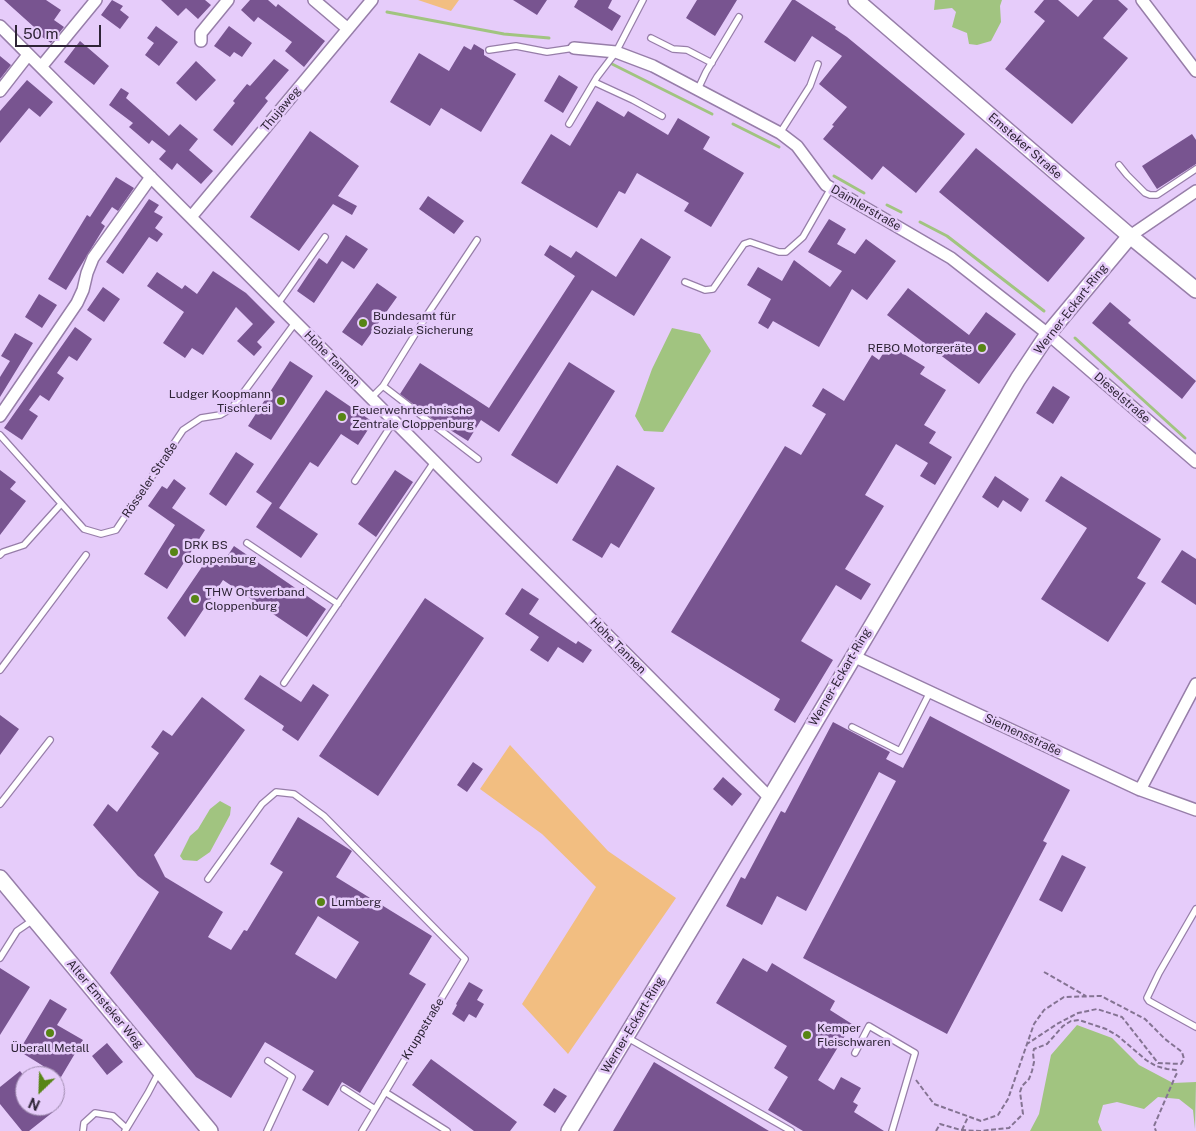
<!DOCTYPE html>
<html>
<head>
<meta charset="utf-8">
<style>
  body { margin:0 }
  #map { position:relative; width:1196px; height:1131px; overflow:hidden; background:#e6ccfa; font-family:"Public Sans",sans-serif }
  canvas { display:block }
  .north { position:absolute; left:15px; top:1066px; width:50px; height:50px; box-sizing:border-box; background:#e6ccfa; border:1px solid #9c89ac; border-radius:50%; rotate:204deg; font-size:14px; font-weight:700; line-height:20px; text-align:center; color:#2e2436 }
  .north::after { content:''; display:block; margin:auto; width:18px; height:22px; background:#578515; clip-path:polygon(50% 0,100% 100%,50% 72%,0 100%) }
  .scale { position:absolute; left:15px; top:25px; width:86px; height:22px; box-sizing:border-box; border:2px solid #2e2436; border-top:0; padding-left:6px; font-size:15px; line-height:18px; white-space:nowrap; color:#2e2436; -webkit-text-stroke:4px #e6ccfa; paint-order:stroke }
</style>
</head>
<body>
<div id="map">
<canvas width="1196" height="1131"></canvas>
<div class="north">N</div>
<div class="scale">50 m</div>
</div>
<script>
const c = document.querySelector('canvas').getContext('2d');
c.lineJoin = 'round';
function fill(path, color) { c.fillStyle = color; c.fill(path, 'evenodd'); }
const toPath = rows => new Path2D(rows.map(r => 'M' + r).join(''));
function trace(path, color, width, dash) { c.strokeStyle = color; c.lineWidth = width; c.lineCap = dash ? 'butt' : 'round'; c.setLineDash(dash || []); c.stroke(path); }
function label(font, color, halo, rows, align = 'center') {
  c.font = font + ' "Public Sans",sans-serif'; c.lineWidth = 5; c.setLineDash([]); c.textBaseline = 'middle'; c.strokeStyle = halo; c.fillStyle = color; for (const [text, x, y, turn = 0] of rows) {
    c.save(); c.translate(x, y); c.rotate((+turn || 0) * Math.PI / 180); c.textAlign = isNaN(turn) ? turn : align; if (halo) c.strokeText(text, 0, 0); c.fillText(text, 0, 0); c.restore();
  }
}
const green = toPath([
  [418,0,459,0,451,11],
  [510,745,608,851,676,898,568,1054,522,1004,596,887,542,834,480,789]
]);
const water = toPath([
  [935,0,1002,0,1000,6,1001,22,991,41,977,45,969,44,967,33,952,27,956,12,952,8,934,10],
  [672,328,700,334,711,351,663,432,644,431,635,416,652,369],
  [220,801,231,807,230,815,210,852,197,861,183,860,180,856,190,836,198,829,210,809],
  [1077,1025,1112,1038,1139,1065,1173,1083,1196,1082,1195,1129,1193,1110,1179,1099,1158,1097,1144,1109,1117,1102,1103,1105,1098,1122,1102,1131,1030,1131,1039,1114,1051,1055]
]);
const stream = toPath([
  [387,12,504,34,549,38],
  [612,64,712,114],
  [733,124,779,147],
  [834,176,864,193],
  [887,205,901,212],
  [920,222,947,236,1044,311],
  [1075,338,1185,438]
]);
const building = toPath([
  [4,0,46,0,61,10,54,20,64,27,51,43,32,30,34,27],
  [112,0,123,6,120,10,129,17,120,29,101,15],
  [161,0,205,0,211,5,198,19,186,8,178,16],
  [250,0,268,0,276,7,278,4,325,41,304,67,285,51,292,42,258,17,254,22,241,10],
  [513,0,547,0,537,15],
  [578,0,612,0,608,8,621,16,612,31,574,7],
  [697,0,737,0,715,36,686,18],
  [792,0,795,0,836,27,835,29,847,37,965,134,916,193,883,166,872,180,823,139,834,126,832,125,847,107,819,84,842,56,812,36,795,62,764,42],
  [1044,0,1058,0,1078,17,1093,0,1118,0,1128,9,1103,38,1128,58,1072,124,1005,69,1045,21,1034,12],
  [156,26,178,42,159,66,145,55,154,43,147,38],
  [229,26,252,43,242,57,234,52,230,57,214,46],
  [80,41,109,66,94,85,64,62],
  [474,44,484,50,484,55,516,74,481,132,441,108,430,126,390,102,419,53,449,71,464,46,471,50],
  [0,56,11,65,0,79],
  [274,59,289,70,265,98,268,101,232,146,213,130,235,103,233,101,247,84,250,86],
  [196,61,216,80,196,101,176,83],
  [559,75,578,87,563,113,544,101],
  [27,80,53,102,40,117,29,108,0,143,0,111],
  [121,88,129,93,126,98,169,136,180,124,198,139,189,150,213,171,201,184,177,163,172,170,159,159,166,151,152,140,149,144,129,127,133,123,109,105],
  [597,101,624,117,628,111,668,135,678,118,710,137,703,149,744,173,711,227,684,211,689,203,637,173,625,194,619,191,597,228,521,183,551,134,570,146],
  [310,131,359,166,338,196,357,206,352,215,333,204,299,251,250,217],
  [1192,134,1196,140,1196,164,1157,189,1142,166],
  [976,148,1085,238,1048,282,939,192],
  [116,177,134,188,118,211,112,207,101,223,105,226,66,290,48,279,87,215,90,217],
  [428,196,464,221,454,234,419,209],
  [149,199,159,205,154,212,163,217,155,228,163,234,157,242,149,237,123,274,106,262],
  [829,219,846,229,837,244,855,254,866,239,896,261,867,300,852,289,819,347,773,321,768,329,758,323,771,299,747,285,758,267,782,281,794,260,830,287,842,271,808,252],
  [346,235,368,249,354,269,342,261,314,303,297,291,319,258,327,264],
  [641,238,671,257,634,316,592,290,499,432,481,420,468,441,434,420,400,394,420,363,489,408,575,276,544,255,550,245,571,258,576,251,616,277],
  [213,271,246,293,275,322,257,342,262,347,254,356,237,341,253,324,236,307,203,355,192,348,185,358,163,343,184,312,147,286,157,272,182,289,185,285,197,294],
  [377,283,397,297,362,346,342,332],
  [103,287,120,299,104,322,87,310],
  [908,288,969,335,986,312,1016,334,979,384,887,315],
  [39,294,57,305,42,328,25,317],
  [1110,302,1131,320,1128,323,1196,381,1182,399,1092,323],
  [75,327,92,339,77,361,69,356,57,373,64,378,49,401,40,395,29,410,38,416,22,440,4,428],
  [15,333,33,343,0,397,0,377,10,361,1,356],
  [894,348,925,367,920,374,946,390,924,425,936,432,929,443,952,457,935,485,920,476,928,463,896,444,865,495,884,506,845,569,871,584,861,600,836,585,801,641,833,660,795,723,774,710,780,699,671,632,785,446,801,455,826,414,812,406,823,388,844,401,872,355,879,360,884,352,889,355],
  [290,361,313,376,271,440,248,426],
  [569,362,615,391,557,484,511,455],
  [1053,386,1070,397,1053,424,1036,413],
  [326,390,373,422,358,445,341,434,318,467,310,462,279,508,318,534,301,558,256,527,272,503,256,492],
  [236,452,254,464,226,506,209,494],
  [617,465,655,488,619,548,611,543,602,558,572,540],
  [0,470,16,482,10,489,26,501,0,535],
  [395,470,413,482,376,537,358,524],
  [995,476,1029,499,1021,512,1003,500,998,508,982,497],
  [1061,476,1161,539,1137,578,1146,583,1108,642,1041,599,1087,528,1045,501],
  [174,479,186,488,172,508,205,530,167,589,144,574,175,525,148,506,162,486,167,489],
  [234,546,326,609,307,637,223,580,185,637,167,618,208,558,220,567],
  [1182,550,1196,559,1196,605,1161,582],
  [522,588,539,599,529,614,576,644,578,641,592,650,583,663,558,647,548,662,530,650,539,637,505,614],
  [425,598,484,638,378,796,319,756],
  [260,675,301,702,313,684,329,695,298,741,282,730,284,726,244,699],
  [202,697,245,730,154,855,165,877,223,912,208,937,231,950,244,930,247,931,283,872,270,864,298,817,352,851,336,877,432,936,409,974,426,984,360,1093,342,1082,328,1106,302,1090,314,1071,265,1042,231,1098,196,1077,110,973,159,892,138,876,93,825,108,804,117,812,159,753,151,747,163,730,172,736],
  [318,916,359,942,336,979,295,954],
  [0,715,19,729,0,755],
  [930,716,1070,790,1043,841,1047,843,947,1034,803,958,896,781,879,772,806,911,777,896,762,925,726,906,741,877,745,879,781,811,785,813,833,722,890,752,886,759,903,768],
  [473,762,483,769,467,792,457,785],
  [723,777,742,794,732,806,713,789],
  [1062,855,1086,867,1062,912,1039,900],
  [743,958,767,972,772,963,835,1001,830,1010,852,1024,818,1080,834,1090,841,1077,861,1088,853,1102,858,1105,854,1112,884,1131,803,1131,768,1110,788,1077,774,1068,787,1046,716,1003],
  [0,968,30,987,0,1035],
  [469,982,483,990,477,1000,484,1004,476,1018,469,1014,464,1022,452,1014,457,1005,456,1004],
  [50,999,67,1009,57,1025,83,1040,61,1077,19,1051],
  [107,1043,123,1062,107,1075,92,1056],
  [431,1059,517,1122,510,1131,474,1131,412,1085],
  [654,1062,769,1131,613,1131],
  [20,1071,25,1077,25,1106,48,1106,53,1112,29,1131,22,1131,0,1104,0,1087],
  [554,1088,567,1096,555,1113,543,1105]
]);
const path = toPath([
  [1044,972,1086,996],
  [916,1080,934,1104,981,1121,998,1115,1008,1099,1027,1044,1034,1024,1044,1010,1064,997,1101,996,1145,1019,1165,1039,1182,1052,1184,1059,1181,1064,1158,1063,1122,1017,1097,1009,1078,1013,1057,1024,1027,1044],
  [962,1130,968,1117],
  [936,1131,940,1124,961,1130,980,1131,1009,1128,1023,1114,1020,1092,1022,1086,1029,1079,1032,1071,1034,1062,1033,1053,1034,1049,1047,1044,1063,1026,1071,1021,1079,1020,1106,1029,1118,1036,1146,1060,1156,1066,1167,1069,1176,1070,1177,1073,1175,1077,1154,1126,1156,1131]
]);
const service = toPath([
  [651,38,673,49,687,50,712,63],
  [489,50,516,46,547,52,574,48],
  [594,82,633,100,662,116],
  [698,89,706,72,739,17],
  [569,124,597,77,616,52,643,0],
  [780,133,810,86,818,64],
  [1119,165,1127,175,1145,193,1150,195,1157,195,1196,169],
  [685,282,705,290,713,289,744,244,750,242,779,252,786,252,803,237,831,188],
  [277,305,325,237],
  [383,386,478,459],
  [371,398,383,386,427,315,477,240],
  [0,435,84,529,101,534,116,530,183,430,201,418,220,415,232,408,295,323],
  [355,481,394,421],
  [247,543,338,604],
  [0,555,3,552,24,545,61,504],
  [0,670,86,555],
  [284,683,434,462],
  [852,727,900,751,930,692],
  [0,804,50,740],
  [208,879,262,804,276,792,294,794,324,816,465,959,362,1131],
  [1196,909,1159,973,1147,998,1149,1001,1196,1027],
  [0,958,17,931,33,920],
  [628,1038,791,1131],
  [855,1053,869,1026,915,1053,892,1131],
  [344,1089,375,1109],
  [385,1092,447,1131],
  [83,1131,84,1123,95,1113,113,1116,126,1128],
  [125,1131,148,1093,159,1072],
  [267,1131,292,1077,268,1061]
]);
const minor = toPath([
  [314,0,348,29],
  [1142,0,1196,71],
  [0,26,770,798],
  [201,41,201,33,228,0],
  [574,48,616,52,653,66,780,133,797,146,826,185,951,258,1048,334,1196,462],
  [41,67,96,0],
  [0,91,28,55],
  [191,217,372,0],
  [1130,236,1196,191],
  [0,416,77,303,83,290,87,273,93,258,151,177],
  [853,656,1138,789,1196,810],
  [1140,790,1196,684]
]);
const tertiary = toPath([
  [856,0,1130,236,1196,290],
  [0,878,210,1131],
  [569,1131,770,798,1018,379,1048,334,1130,236]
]);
const markers = [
  [363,323,5,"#578515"],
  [982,348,5,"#578515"],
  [281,401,5,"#578515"],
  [342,417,5,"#578515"],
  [174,552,5,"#578515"],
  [195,599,5,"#578515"],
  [321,902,5,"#578515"],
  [50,1033,5,"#578515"],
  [807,1035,5,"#578515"]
];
const streetNames = [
  ["Thujaweg",281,109,-50],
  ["Emsteker Straße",1025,146,41],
  ["Daimlerstraße",866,208,30],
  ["Werner-Eckart-Ring",1071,309,-52],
  ["Hohe Tannen",332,359,45],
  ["Dieselstraße",1122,398,41],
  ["Rösseler Straße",150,480,-56],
  ["Hohe Tannen",618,646,45],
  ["Werner-Eckart-Ring",840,677,-60],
  ["Siemensstraße",1023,735,25],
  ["Alter Emsteker Weg",105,1004,50],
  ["Werner-Eckart-Ring",633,1025,-59],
  ["Kruppstraße",423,1029,-59]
];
const poiNames = [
  ["Bundesamt für",373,316],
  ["Soziale Sicherung",373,330],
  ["REBO Motorgeräte",972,348,"right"],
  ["Ludger Koopmann",271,394,"right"],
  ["Tischlerei",271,408,"right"],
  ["Feuerwehrtechnische",352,410],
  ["Zentrale Cloppenburg",352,424],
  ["DRK BS",184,545],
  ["Cloppenburg",184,559],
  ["THW Ortsverband",205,592],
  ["Cloppenburg",205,606],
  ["Lumberg",331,902],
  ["Kemper",817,1028],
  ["Fleischwaren",817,1042],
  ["Überall Metall",50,1048,"center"]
];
fill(green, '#f2be81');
fill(water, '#a1c480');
trace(stream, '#a1c480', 3);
fill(building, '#785490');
trace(service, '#977ea9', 8);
trace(minor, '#977ea9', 14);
trace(tertiary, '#977ea9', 18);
trace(path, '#847392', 2, [5, 2.5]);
trace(service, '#fff', 5.5);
trace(minor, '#fff', 11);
trace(tertiary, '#fff', 15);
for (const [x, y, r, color] of markers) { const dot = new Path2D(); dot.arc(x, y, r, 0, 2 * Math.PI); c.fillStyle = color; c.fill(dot); trace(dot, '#e6ccfa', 2); }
label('12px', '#2e2436', '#e6ccfa', streetNames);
label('12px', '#2e2436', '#e6ccfa', poiNames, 'left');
</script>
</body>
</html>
